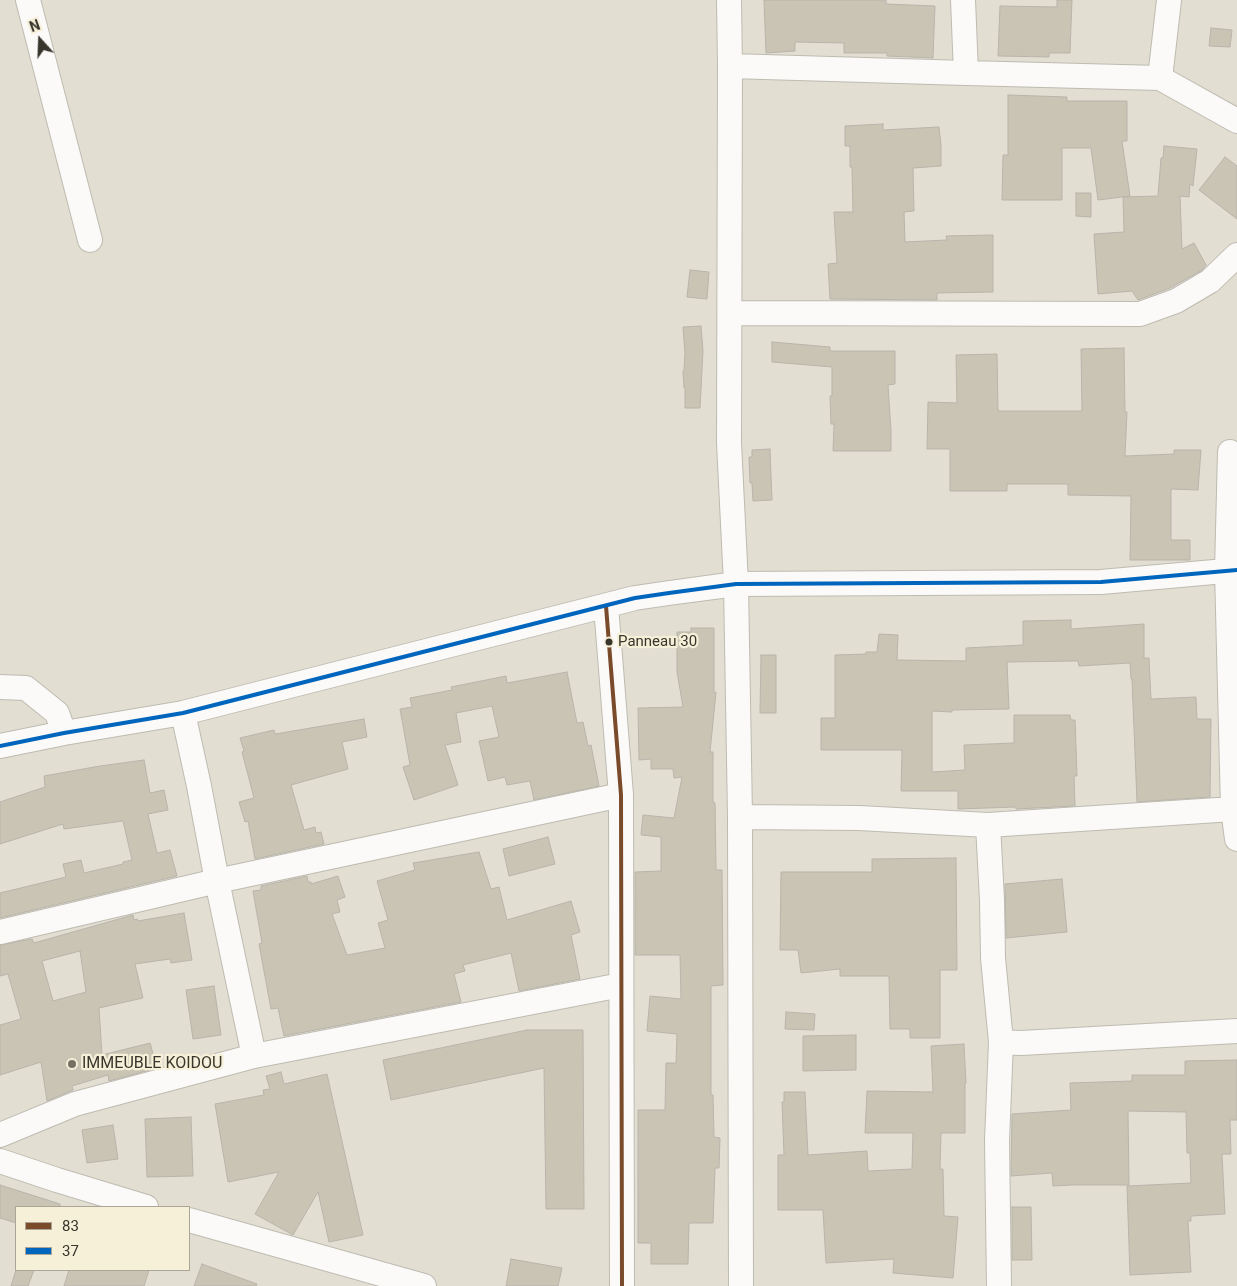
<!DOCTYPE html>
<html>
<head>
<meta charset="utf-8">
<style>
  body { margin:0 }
  #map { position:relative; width:1237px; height:1286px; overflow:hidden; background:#e3ded2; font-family:Roboto,sans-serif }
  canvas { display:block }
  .legend { position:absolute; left:15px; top:1206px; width:175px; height:65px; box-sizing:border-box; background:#f6f0d9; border:1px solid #aaa594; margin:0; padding:6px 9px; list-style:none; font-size:15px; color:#37352c }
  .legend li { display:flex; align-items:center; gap:10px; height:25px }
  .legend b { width:25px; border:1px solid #aaa594 }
  .north { position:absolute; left:15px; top:15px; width:50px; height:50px; -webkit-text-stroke:4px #f6f0d9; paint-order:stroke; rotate:340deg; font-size:14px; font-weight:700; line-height:20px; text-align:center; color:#37352c }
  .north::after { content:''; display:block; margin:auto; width:18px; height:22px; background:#37352c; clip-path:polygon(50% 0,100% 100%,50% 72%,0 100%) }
</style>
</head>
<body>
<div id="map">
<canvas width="1237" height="1286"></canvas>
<ul class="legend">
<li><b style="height:6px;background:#7a4b2a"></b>83</li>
<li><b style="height:6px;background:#0065bd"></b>37</li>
</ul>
<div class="north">N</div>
</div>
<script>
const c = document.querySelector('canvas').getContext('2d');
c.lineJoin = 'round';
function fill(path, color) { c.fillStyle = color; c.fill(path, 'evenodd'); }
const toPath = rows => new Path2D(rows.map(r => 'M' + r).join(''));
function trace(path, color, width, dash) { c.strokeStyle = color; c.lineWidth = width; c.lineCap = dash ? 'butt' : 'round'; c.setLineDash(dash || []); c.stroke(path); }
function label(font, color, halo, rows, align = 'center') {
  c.font = font + ' Roboto,sans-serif'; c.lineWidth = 4.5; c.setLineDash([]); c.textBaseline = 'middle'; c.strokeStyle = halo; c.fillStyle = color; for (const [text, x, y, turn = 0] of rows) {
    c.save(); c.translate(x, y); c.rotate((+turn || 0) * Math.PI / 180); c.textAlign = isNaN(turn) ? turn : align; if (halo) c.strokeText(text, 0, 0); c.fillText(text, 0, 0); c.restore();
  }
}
const building = toPath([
  [764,0,886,0,886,4,935,6,933,58,887,56,887,53,844,53,844,43,795,42,795,51,766,53,764,0],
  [1057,0,1072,0,1070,53,1049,53,1049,57,998,56,1000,6,1057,7,1057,0],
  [1211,28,1232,30,1230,47,1209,46,1211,28],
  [1008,95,1067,97,1067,101,1127,101,1127,141,1122,141,1130,196,1098,200,1091,148,1062,148,1062,200,1002,200,1003,155,1008,155,1008,95],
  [883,124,883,130,939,127,941,145,941,166,913,168,914,211,904,212,905,242,947,240,946,236,993,235,993,292,937,293,937,300,830,299,828,264,837,263,834,212,853,212,852,167,850,167,850,146,845,146,845,126,883,124],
  [1164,146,1197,149,1193,186,1190,184,1189,197,1180,196,1182,249,1194,243,1206,265,1202,270,1170,288,1138,300,1132,291,1098,294,1094,234,1124,232,1123,197,1158,196,1161,158,1163,158,1164,146],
  [1225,157,1237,166,1237,219,1199,190,1225,157],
  [1076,193,1091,193,1091,217,1076,216,1076,193],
  [690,270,709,272,707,299,687,297,690,270],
  [701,326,703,351,700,408,685,408,685,388,684,388,683,371,684,370,685,354,683,327,701,326],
  [772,342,830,347,830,351,895,351,895,384,888,385,891,431,891,451,833,451,834,424,831,424,830,396,832,396,832,367,772,362,772,342],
  [1124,348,1125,412,1127,412,1125,456,1174,454,1174,450,1201,450,1198,490,1171,489,1171,540,1190,540,1190,560,1130,560,1131,496,1068,495,1068,484,1007,484,1007,491,950,491,950,449,927,449,928,402,957,403,956,355,997,354,998,411,1082,411,1081,349,1124,348],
  [770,449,772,500,753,501,752,483,750,483,749,457,752,457,752,450,770,449],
  [1071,620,1071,629,1144,624,1144,658,1149,658,1151,699,1196,697,1197,719,1211,719,1210,797,1137,802,1132,679,1131,679,1130,663,1079,666,1078,661,1007,662,1009,709,952,710,952,712,932,711,932,772,965,770,964,745,1014,743,1014,715,1070,715,1071,720,1075,720,1077,776,1074,776,1075,806,1016,809,1016,807,958,809,958,791,901,791,902,750,821,750,821,718,835,718,835,655,866,654,866,652,877,652,879,634,898,635,897,660,966,661,966,648,1023,645,1023,621,1071,620],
  [691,628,714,628,714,693,716,692,710,752,713,752,713,802,715,803,716,870,722,870,723,985,711,986,711,1095,713,1095,714,1137,720,1138,719,1168,715,1168,713,1223,689,1223,688,1264,651,1264,651,1243,638,1243,638,1110,665,1110,666,1063,676,1063,677,1034,647,1031,650,996,681,999,680,955,635,955,635,872,661,871,661,837,641,835,643,815,674,818,682,777,674,778,673,769,651,769,651,759,639,760,638,708,683,707,677,672,677,632,691,632,691,628],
  [761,655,776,655,776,713,760,713,761,655],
  [567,672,577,723,583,722,588,746,591,745,599,786,534,800,530,781,507,785,505,777,488,781,479,741,499,737,492,706,456,713,461,742,445,745,458,785,414,800,403,767,410,765,400,709,412,707,410,698,452,690,451,687,506,676,507,683,567,672],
  [364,719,367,737,342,742,348,769,291,785,304,830,315,827,316,833,321,832,324,844,255,859,248,821,245,822,239,802,254,798,242,752,244,751,240,738,274,730,275,734,364,719],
  [144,760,150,793,164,790,168,810,148,814,157,853,170,850,177,876,0,918,0,893,66,877,63,864,81,860,84,873,123,864,123,862,132,860,123,821,64,829,63,824,0,844,0,802,45,787,44,776,100,766,144,760],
  [548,837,555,864,509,876,503,849,548,837],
  [479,852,491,889,499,887,507,920,571,901,580,932,571,935,580,979,519,991,511,953,463,965,465,971,454,974,461,1002,284,1036,278,1008,271,1009,259,944,262,943,253,891,261,890,261,886,307,876,308,882,311,882,311,884,338,876,345,897,337,900,340,912,332,914,347,955,385,948,378,923,388,920,377,881,415,870,413,863,479,852],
  [956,858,957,970,940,970,940,1038,910,1038,910,1029,890,1029,889,976,840,976,840,969,801,973,798,950,780,950,781,872,872,872,872,859,956,858],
  [1062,879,1067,932,1006,938,1005,884,1062,879],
  [184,913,192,960,171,963,170,959,135,964,143,998,99,1008,102,1055,150,1043,157,1068,109,1081,108,1075,72,1086,73,1090,47,1101,41,1062,0,1075,0,1025,21,1019,8,974,0,976,0,945,32,939,34,943,133,915,134,920,137,919,138,921,184,913],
  [80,951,86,992,53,1001,42,961,80,951],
  [214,986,221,1035,193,1039,186,990,214,986],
  [786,1012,815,1014,814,1030,785,1029,786,1012],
  [527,1030,583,1030,584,1209,546,1209,544,1068,391,1100,383,1060,527,1030],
  [856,1035,856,1070,803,1071,803,1036,856,1035],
  [964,1044,966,1083,965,1083,965,1133,941,1133,940,1169,943,1169,944,1216,958,1217,953,1278,893,1273,894,1259,826,1263,823,1210,778,1210,778,1155,784,1155,782,1102,784,1102,784,1092,805,1092,808,1155,867,1151,868,1171,912,1169,913,1133,865,1133,867,1091,933,1092,931,1046,964,1044],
  [1237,1060,1237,1120,1230,1120,1231,1154,1222,1154,1225,1214,1191,1216,1191,1221,1188,1221,1191,1272,1130,1275,1127,1186,1191,1183,1190,1153,1187,1153,1186,1112,1128,1111,1129,1185,1072,1185,1053,1186,1052,1173,1011,1176,1012,1114,1071,1110,1070,1083,1132,1081,1132,1075,1185,1075,1185,1061,1237,1060],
  [281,1072,284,1084,327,1074,363,1235,329,1242,318,1192,293,1235,255,1214,279,1172,228,1182,215,1104,264,1095,263,1090,270,1089,266,1076,281,1072],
  [191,1117,193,1176,147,1177,145,1119,191,1117],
  [113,1125,118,1159,87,1163,82,1130,113,1125],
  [0,1185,60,1204,60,1207,16,1207,16,1223,0,1218,0,1185],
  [1012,1207,1031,1207,1032,1260,1012,1260,1012,1207],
  [511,1259,562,1268,558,1286,506,1286,511,1259],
  [202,1264,257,1284,256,1286,194,1286,202,1264],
  [16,1270,34,1270,28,1286,11,1286,16,1270],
  [69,1270,149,1270,144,1286,64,1286,69,1270]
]);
const minor = toPath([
  [28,0,90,240],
  [729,0,730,66,729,443,736,584,740,817,741,1286],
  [963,0,966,73],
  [730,66,966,73,1160,78,1237,121],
  [1160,78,1169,0],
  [730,313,1140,314,1176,301,1210,281,1237,255],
  [1230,452,1227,570,1233,809,1237,839],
  [606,606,621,795,622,1286],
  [0,687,26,688,57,713,64,733],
  [183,713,199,786,217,881,254,1056],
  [0,746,64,733,183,713,635,598,669,593,736,584,1101,582,1237,570],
  [740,817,859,818,988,825,1233,809],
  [988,825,992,900,993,958,1001,1042,997,1141,999,1286],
  [0,932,217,881,621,795],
  [1001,1042,1021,1043,1237,1031],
  [0,1135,75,1104,254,1056,621,985],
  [0,1161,57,1180,146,1207],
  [189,1220,424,1286]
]);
const bus1 = toPath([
  [606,606,621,795,622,1286]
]);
const bus2 = toPath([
  [0,746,64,733,183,713,635,598,669,593,736,584,1101,582,1237,570]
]);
const markers = [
  [609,642,4.5,"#37352c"],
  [72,1064,5,"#737066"]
];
const busNames = [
  ["Panneau 30",618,642]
];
const poiNames = [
  ["IMMEUBLE KOIDOU",82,1064]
];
fill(building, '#c9c4b4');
trace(building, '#b8b4ab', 1);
trace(minor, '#bebbb1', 26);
trace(minor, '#fbfaf8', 24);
trace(bus1, '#7a4b2a', 4);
trace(bus2, '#0065bd', 4);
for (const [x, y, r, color] of markers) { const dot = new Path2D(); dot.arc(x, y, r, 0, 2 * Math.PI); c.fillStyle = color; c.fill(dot); trace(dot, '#f6f0d9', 2); }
label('15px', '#37352c', '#f6f0d9', busNames, 'left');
label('16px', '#37352c', '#f6f0d9', poiNames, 'left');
</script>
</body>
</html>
